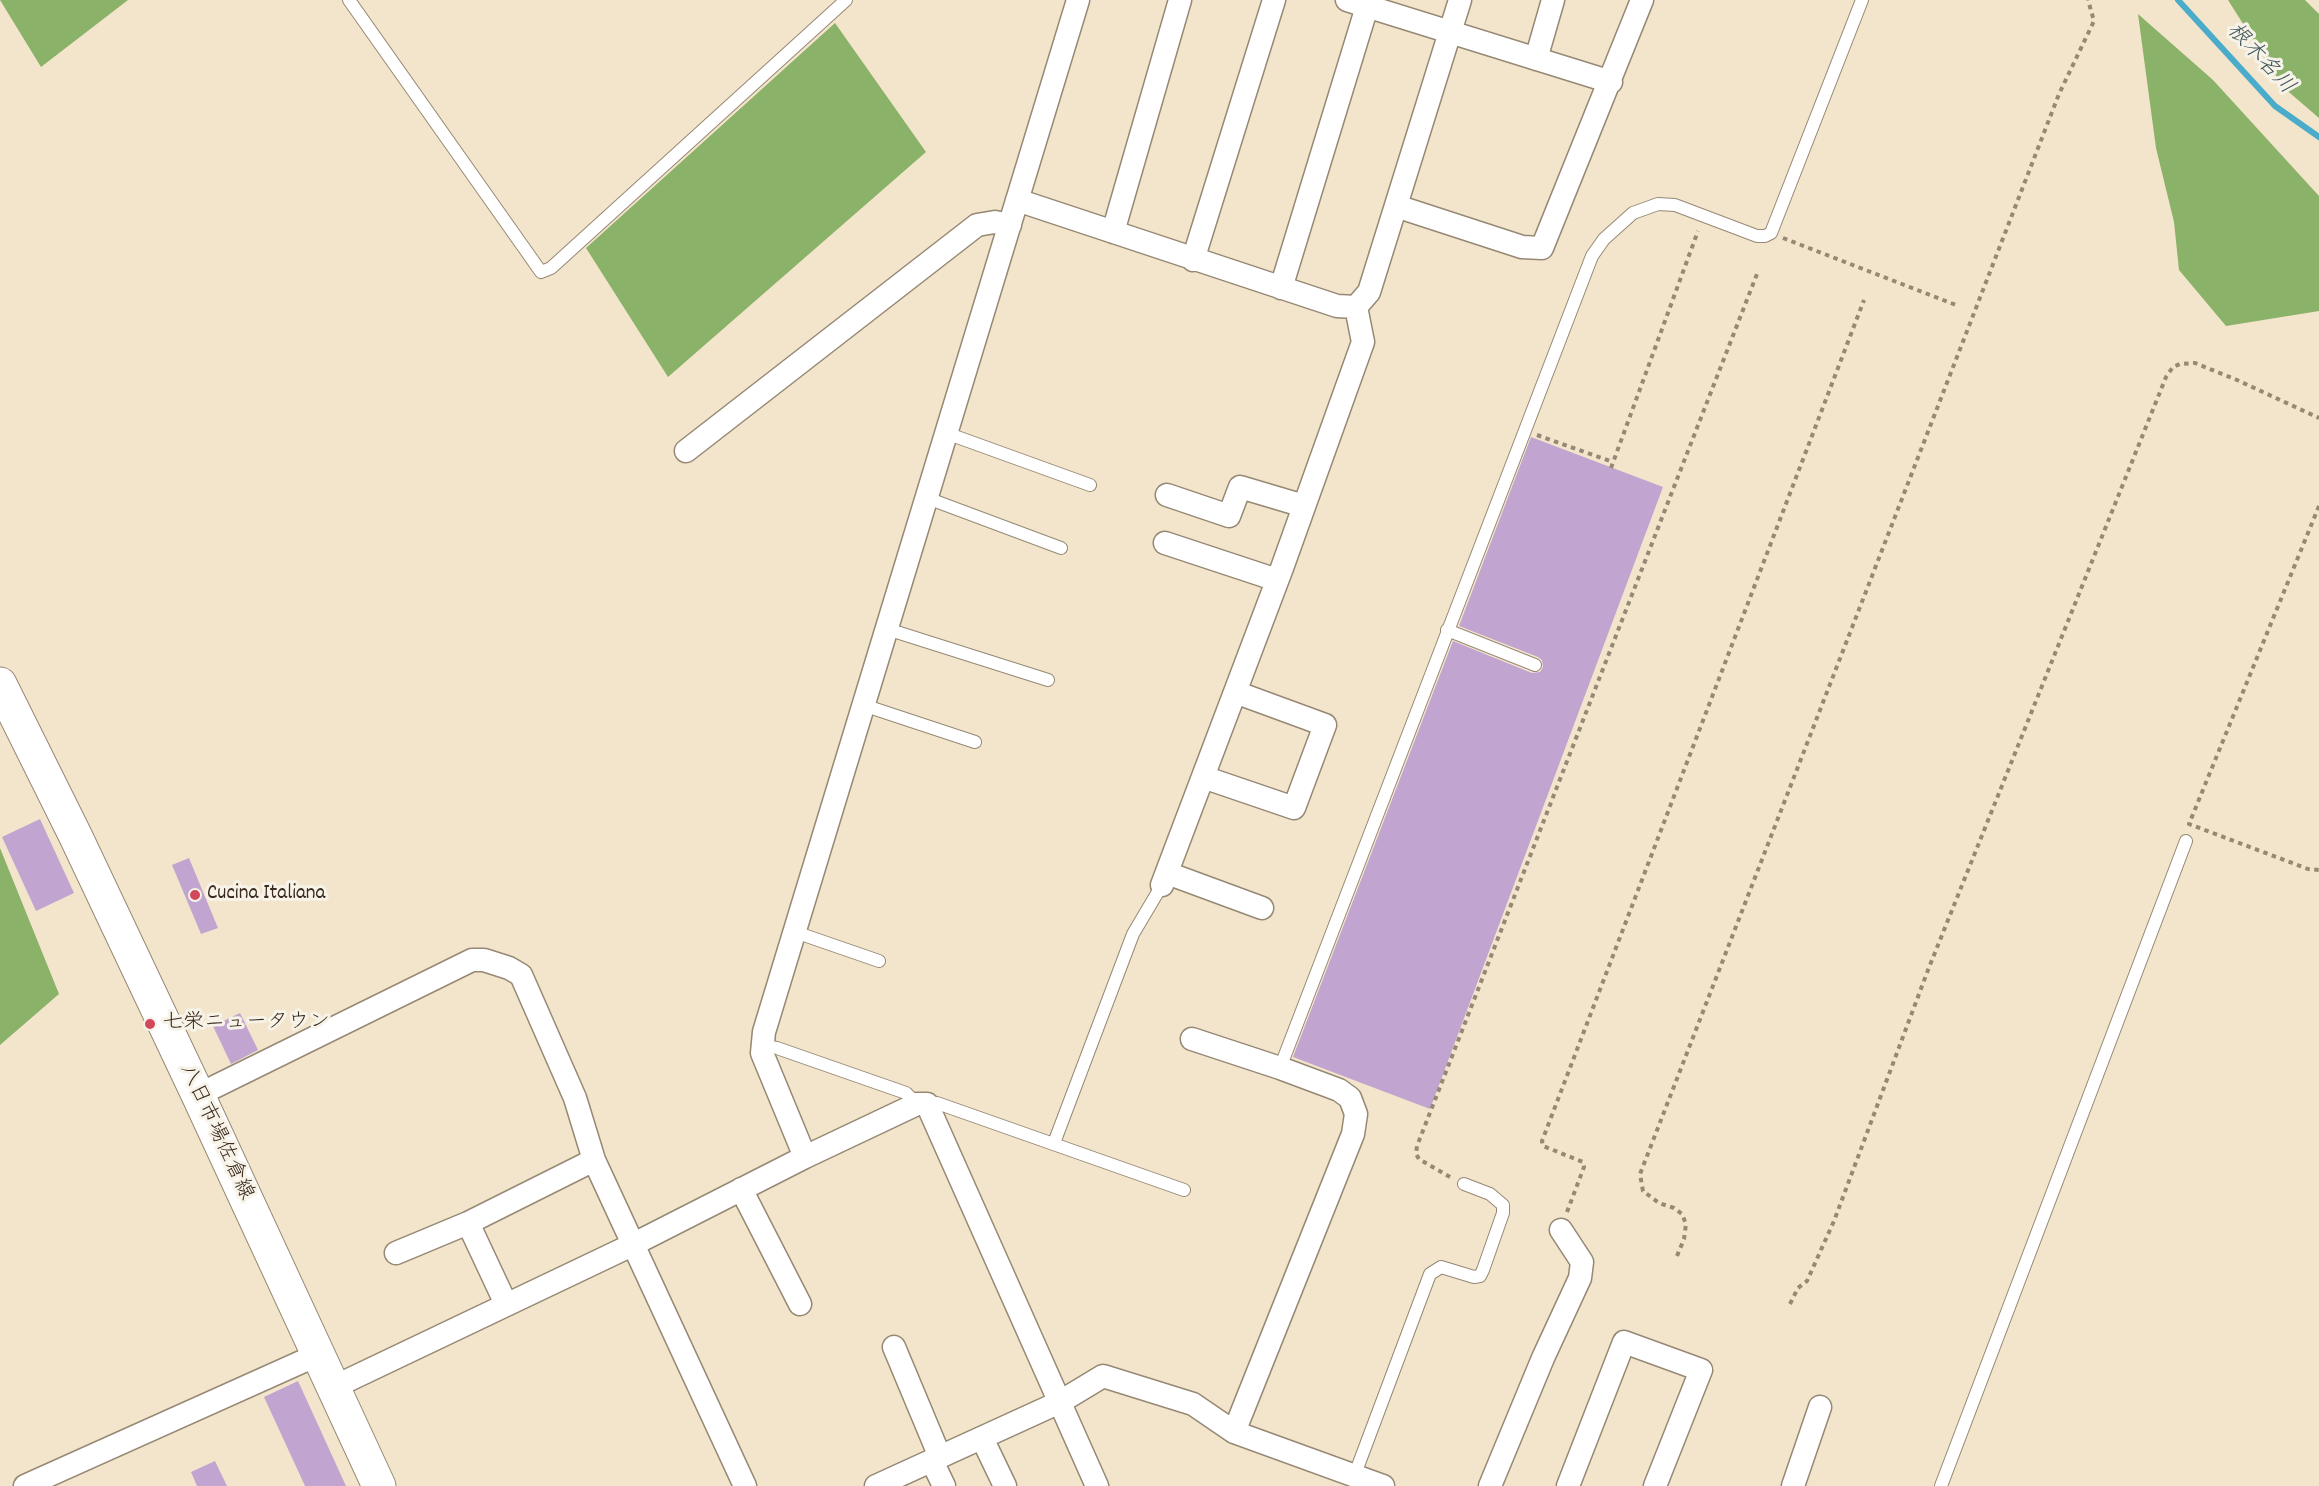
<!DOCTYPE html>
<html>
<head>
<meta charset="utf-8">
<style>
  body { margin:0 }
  canvas { display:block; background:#f2e5cb }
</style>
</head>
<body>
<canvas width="2319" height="1486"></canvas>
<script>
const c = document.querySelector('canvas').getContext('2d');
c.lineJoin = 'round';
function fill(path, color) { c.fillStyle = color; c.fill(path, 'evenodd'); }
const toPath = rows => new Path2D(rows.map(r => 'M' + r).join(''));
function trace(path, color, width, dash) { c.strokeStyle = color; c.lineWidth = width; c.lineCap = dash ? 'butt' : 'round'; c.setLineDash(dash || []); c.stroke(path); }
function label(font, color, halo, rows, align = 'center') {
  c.font = font + ' Dekko,"Klee One",sans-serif'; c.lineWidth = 6; c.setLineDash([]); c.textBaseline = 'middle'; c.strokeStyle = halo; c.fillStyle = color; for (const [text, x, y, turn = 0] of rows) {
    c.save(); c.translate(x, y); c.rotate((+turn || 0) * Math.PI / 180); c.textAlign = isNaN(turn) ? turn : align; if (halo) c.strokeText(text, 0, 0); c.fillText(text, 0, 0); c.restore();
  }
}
const forest = toPath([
  [0,0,128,0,41,67],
  [2228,0,2305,0,2319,14,2319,118,2283,87],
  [2138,14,2213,80,2319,196,2319,311,2226,326,2179,270,2174,222,2156,148],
  [835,23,926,152,668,377,586,248],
  [0,848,59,994,0,1045]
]);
const stream = toPath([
  [2178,0,2275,106,2319,137]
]);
const building = toPath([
  [1531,437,1663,487,1430,1109,1293,1057,1453,641,1532,673,1540,672,1543,667,1542,660,1538,657,1459,626],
  [40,819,74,893,36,911,2,837],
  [189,858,218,928,201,934,172,865],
  [240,1013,258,1050,231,1064,213,1026],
  [298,1381,346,1486,305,1486,264,1397],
  [215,1461,227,1486,197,1486,191,1472]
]);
const path = toPath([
  [1783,238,1956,305],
  [1537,435,1613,462],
  [1611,468,1698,231],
  [2319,506,2189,824,2308,869,2319,870],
  [1450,1177,1419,1159,1416,1154,1417,1146,1757,274],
  [1567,1212,1584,1167,1583,1162,1543,1146,1542,1141,1864,300],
  [1677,1256,1684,1239,1686,1224,1682,1214,1674,1208,1659,1203,1643,1191,1640,1174,2059,94,2094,21,2088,0],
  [1790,1304,1798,1288,1807,1281,1834,1221,1928,970,2166,377,2173,367,2180,364,2195,363,2237,380,2319,418]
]);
const lane = toPath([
  [349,0,541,272,551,268,846,0],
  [946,433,1090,485],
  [927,498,1061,548],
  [887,629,1048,680],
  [1447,630,1535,665],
  [863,705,975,742],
  [795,932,879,961],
  [763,1045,777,1048,906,1093,917,1104],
  [1280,1068,1592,256,1604,239,1633,213,1658,204,1675,205,1757,236,1765,236,1771,233,1862,0],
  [927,1104,937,1103,1184,1190],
  [1054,1143,1133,934,1162,885],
  [1355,1474,1430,1274,1441,1267,1474,1277,1480,1276,1483,1270,1503,1213,1503,1205,1490,1194,1464,1184],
  [1941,1486,2186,841]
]);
const street = toPath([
  [1347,0,1611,82],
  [1536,59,1553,0],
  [1017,200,1337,306,1356,307,1369,292,1460,0],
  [1396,206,1522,247,1542,248,1642,0],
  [1113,232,1180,0],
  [1193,260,1274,0],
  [1281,288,1369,0],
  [686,451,977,225,995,222,1010,225],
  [1167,495,1229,516,1240,487,1304,506],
  [1165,543,1277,580],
  [1203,777,1294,808,1325,725,1235,692],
  [1167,873,1262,908],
  [1162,885,1282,568,1363,342,1356,307],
  [1192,1039,1280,1068,1339,1090,1350,1098,1356,1114,1353,1134,1234,1432],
  [198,1095,472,960,484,960,509,968,521,975,575,1098,594,1160,745,1486],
  [805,1157,762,1053,764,1032,1078,0],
  [741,1189,800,1304],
  [468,1223,506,1304],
  [396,1253,468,1223,594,1160],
  [894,1347,940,1457],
  [334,1387,632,1245,805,1157,917,1104,927,1104,1097,1486],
  [982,1438,1005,1486],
  [932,1461,944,1486],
  [25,1486,317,1355],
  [876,1486,1060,1402,1103,1376,1193,1404,1234,1432,1383,1486],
  [1490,1486,1543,1358,1580,1278,1582,1262,1561,1230],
  [1568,1486,1624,1342,1701,1370,1655,1486],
  [1793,1486,1820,1407]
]);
const secondary = toPath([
  [0,684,76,837,198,1095,379,1486]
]);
const markers = [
  [195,895,6,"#d1495b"],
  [150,1024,6,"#d1495b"]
];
const poiNames = [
  ["Cucina Italiana",207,895],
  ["七栄ニュータウン",162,1024]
];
const streetNames = [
  ["八日市場佐倉線",215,1133,65]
];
const waterNames = [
  ["根木名川",2259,60,47]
];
fill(forest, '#8ab268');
trace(stream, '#4babca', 6);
fill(building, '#c2a4d1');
trace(lane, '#968874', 14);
trace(street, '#968874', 25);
trace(secondary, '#968874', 35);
trace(path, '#968874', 4, [4.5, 4.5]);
trace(lane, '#fff', 12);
trace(street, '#fff', 22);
trace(secondary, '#fff', 33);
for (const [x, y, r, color] of markers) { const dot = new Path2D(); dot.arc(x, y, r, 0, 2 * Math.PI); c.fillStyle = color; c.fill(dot); trace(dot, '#f7f3e8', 2); }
label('21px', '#3b2a1e', '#f7f3e8', poiNames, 'left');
label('21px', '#3b2a1e', '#f7f3e8', streetNames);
label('italic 22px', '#41575a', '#f7f3e8', waterNames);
</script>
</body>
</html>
